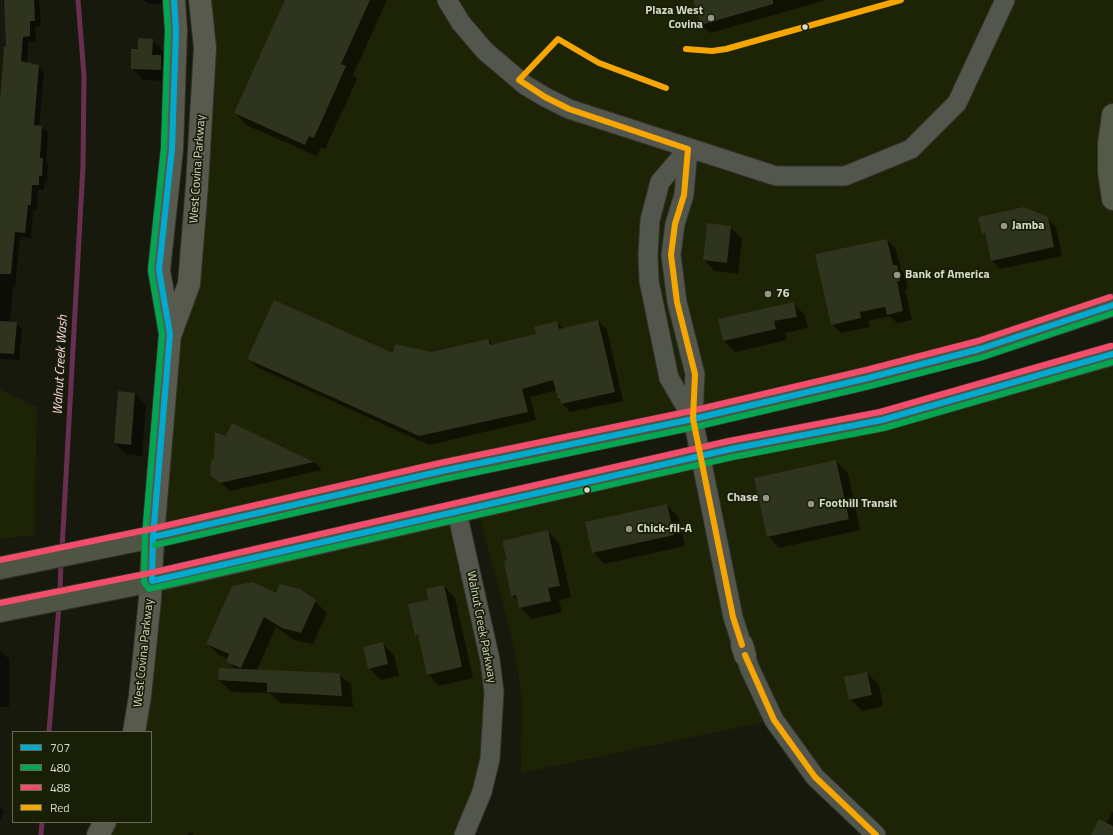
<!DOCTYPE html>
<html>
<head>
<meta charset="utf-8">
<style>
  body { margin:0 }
  #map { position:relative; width:1113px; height:835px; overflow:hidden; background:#16190c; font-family:"Titillium Web",sans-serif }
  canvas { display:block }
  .legend { position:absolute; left:12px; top:731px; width:140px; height:92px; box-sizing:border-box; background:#191f06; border:1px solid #656a55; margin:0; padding:5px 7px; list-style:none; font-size:12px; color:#d6dbcb }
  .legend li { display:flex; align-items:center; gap:8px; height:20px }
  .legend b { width:20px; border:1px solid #656a55 }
</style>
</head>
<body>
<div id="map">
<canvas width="1113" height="835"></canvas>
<ul class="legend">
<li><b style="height:5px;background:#00a9ce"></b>707</li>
<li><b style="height:5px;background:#00a651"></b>480</li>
<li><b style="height:5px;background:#f44d6c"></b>488</li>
<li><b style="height:5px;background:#f7a600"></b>Red</li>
</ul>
</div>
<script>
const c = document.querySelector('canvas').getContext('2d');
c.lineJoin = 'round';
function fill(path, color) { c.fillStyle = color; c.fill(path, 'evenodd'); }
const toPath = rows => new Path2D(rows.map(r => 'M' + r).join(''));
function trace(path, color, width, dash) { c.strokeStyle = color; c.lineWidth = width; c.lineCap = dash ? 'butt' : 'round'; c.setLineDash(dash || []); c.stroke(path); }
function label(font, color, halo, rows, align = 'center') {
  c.font = font + ' "Titillium Web",sans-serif'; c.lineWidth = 3.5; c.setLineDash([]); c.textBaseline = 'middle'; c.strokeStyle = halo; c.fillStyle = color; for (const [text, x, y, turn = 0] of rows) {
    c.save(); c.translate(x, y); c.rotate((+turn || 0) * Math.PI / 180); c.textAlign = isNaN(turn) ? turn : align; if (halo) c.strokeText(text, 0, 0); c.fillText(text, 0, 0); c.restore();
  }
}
const built = toPath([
  [200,0,1113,0,1113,305,1059,324,153,537,170,334,189,284],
  [1113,354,1113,835,876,835,774,720,521,773,522,698,513,642,477,507],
  [0,389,37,407,34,535,0,539],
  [457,512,493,725,464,835,98,835,105,822,151,822,151,732,134,732,152,581]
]);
const shadow = toPath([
  [3,0,39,0,41,26,35,27,36,42,28,42,27,64,38,66,44,72,39,126,48,132,46,163,48,165,47,181,45,181,44,190,38,190,37,210,33,210,31,238,20,237,15,287,13,287,10,323,16,323,22,329,19,360,0,359,0,125,7,48,5,7,3,4],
  [143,0,165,0,165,3,148,4],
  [286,0,387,0,353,75,357,79,325,149,321,147,317,156,246,125,235,113],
  [694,0,827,0,710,33,701,24],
  [152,40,164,52,164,59,173,67,172,81,143,80,132,68],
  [980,217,1047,218,1056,227,1062,256,1000,269,992,260],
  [730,227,742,239,738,274,715,271,704,260],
  [887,240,896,249,901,270,905,275,908,289,905,290,912,320,897,323,890,316,868,321,870,327,841,333,832,324],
  [793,303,805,315,808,328,785,333,787,340,735,352,723,340],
  [598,321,607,330,623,401,570,412,558,399,556,390,530,397,536,420,429,445,257,367,249,359,431,353,488,340,493,345,537,334,557,322,564,329],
  [135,394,146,405,142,456,126,455,115,443],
  [232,425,314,462,322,470,230,491,211,474,215,461],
  [836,461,848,473,860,530,779,548,768,536],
  [667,505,678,517,685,546,604,564,593,552],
  [548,531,559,543,571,597,559,600,562,612,532,619,520,607,519,602,512,595,508,561],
  [444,586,455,598,473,678,439,686,428,674,420,639,416,635,430,600],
  [277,594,315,601,327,613,313,644,294,640,276,627,257,670,339,674,351,685,353,707,280,703,270,693,231,692,219,680,235,669,227,661,228,659,219,655,207,643],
  [382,643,394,655,399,676,381,680,369,668],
  [0,651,9,659,9,707,0,707],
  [867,673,879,685,883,706,862,711,850,699],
  [0,807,4,811,0,820],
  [1113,811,1113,835,1092,835,1106,824],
  [189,832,194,835,188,835]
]);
const stream = toPath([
  [62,549,83,166,84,76,78,0],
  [60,593,61,561],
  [49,732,59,605],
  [41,835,42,822]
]);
const building = toPath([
  [4,0,34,0,35,21,30,21,30,36,23,37,21,61,39,65,34,125,42,126,40,158,43,158,42,176,39,176,39,185,32,185,31,205,28,205,25,233,15,232,11,274,0,274,0,101,4,46,6,47],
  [285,0,370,0,341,64,346,66,314,138,309,136,305,145,234,113],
  [693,0,773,0,773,4,701,25],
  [138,38,153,39,152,55,161,55,161,70,131,69,131,49,138,49],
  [1024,207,1048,217,1054,247,991,261,985,233,982,234,978,217],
  [707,223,731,226,727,263,703,260],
  [887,239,893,265,897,265,900,281,897,281,903,311,887,315,885,307,860,312,861,318,831,325,815,254],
  [274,300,393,353,395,344,431,352,488,339,490,345,536,334,534,327,557,321,559,329,598,320,615,392,561,404,560,399,558,399,553,380,522,389,528,412,419,436,247,359],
  [794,302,797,317,774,321,776,329,723,341,718,319],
  [0,321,17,322,14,354,0,353],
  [118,391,135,393,131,445,114,443],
  [232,423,314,462,220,483,210,475,211,459,214,460,215,432,226,436],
  [836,460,849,519,767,537,754,478],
  [667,504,674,535,592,553,585,522],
  [548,530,560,586,548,588,551,601,519,608,516,595,511,596,504,561,507,560,502,541],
  [253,582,276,593,280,584,300,589,316,600,301,633,282,628,264,617,241,668,226,662,229,654,206,644,232,586],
  [444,585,462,667,427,675,418,635,415,636,408,604,428,600,426,589],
  [383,642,388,664,368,669,363,647],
  [219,668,340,673,342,696,267,692,267,683,218,680],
  [867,672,872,695,849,700,844,677],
  [1099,819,1113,826,1113,835,1091,835]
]);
const street = toPath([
  [447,0,461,23,485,51,525,85,545,97,569,109,776,176,845,176,911,149,957,103,1005,0],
  [688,149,684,195,675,224,671,255,677,302,695,374,693,419,733,617,742,645],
  [688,149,660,182,650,220,648,255,649,281,669,378,693,419],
  [457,512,490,660,494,692,490,759,482,792,464,835],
  [745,655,750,669,774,720,815,777,876,835]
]);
const secondary = toPath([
  [171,333,189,284,197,185,205,48,200,0],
  [742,645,745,655],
  [134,732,140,696,150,599,153,537,170,334,159,270,172,149,176,30,174,0],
  [98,835,105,822]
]);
const primary = toPath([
  [0,568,153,537,442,471,693,419,868,378,980,349,1113,305],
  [0,611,152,581,731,449,882,420,1113,354]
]);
const highway = toPath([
  [1113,115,1109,144,1109,172,1113,199]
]);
const bus1 = toPath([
  [174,0,176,30,172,149,159,270,170,334,153,537,152,581,731,449,882,420,1113,354],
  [153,537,442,471,693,419,868,378,980,349,1113,305]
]);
const bus2 = toPath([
  [166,1,168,30,164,148,151,270,162,334,145,537,144,582,149,589,733,457,884,428,1113,362],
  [155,545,444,479,695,427,870,386,983,357,1113,313]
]);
const bus3 = toPath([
  [0,560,151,529,440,463,691,411,866,370,978,341,1110,297],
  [0,603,150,573,729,441,880,412,1111,346]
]);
const bus4 = toPath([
  [686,49,712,51,726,49,901,0],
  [666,88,599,63,558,39,519,80,545,97,569,109,688,149,684,195,675,224,671,255,677,302,695,374,693,419,733,617,742,645],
  [745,655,774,720,815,777,876,835]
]);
const markers = [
  [711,18,4,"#939788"],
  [805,27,3.5,"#d6dbcb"],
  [1004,226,4,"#939788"],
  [897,275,4,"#939788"],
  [768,294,4,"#939788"],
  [587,490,3.5,"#d6dbcb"],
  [766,498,4,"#939788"],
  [811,504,4,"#939788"],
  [629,529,4,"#939788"]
];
const poiNames = [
  ["Plaza West",703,11,"right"],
  ["Covina",703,25,"right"],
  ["Jamba",1012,226],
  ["Bank of America",905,275],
  ["76",776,294],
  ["Chase",758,498,"right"],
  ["Foothill Transit",819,504],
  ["Chick-fil-A",637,529]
];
const streetNames = [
  ["West Covina Parkway",198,169,-86],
  ["Walnut Creek Parkway",481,627,79],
  ["West Covina Parkway",144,653,-84]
];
const waterNames = [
  ["Walnut Creek Wash",61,365,-87]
];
fill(built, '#1d2305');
fill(shadow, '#0007');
trace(stream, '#692f51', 5);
fill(building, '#2f341e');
trace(street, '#31342a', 21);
trace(secondary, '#31342a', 24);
trace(primary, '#31342a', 24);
trace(highway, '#31342a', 24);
trace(street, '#53564c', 19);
trace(secondary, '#575a4d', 22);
trace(primary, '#505445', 22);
trace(highway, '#555a48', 22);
trace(bus1, '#00a9ce', 6);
trace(bus2, '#00a651', 6);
trace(bus3, '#f44d6c', 6);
trace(bus4, '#f7a600', 6);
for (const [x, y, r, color] of markers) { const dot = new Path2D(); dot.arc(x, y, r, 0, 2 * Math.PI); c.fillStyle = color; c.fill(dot); trace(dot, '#191f06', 1.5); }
label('bold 12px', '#d6dbcb', '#191f06', poiNames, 'left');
label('12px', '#d6dbcb', '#191f06', streetNames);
label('italic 13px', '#fed5ea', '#191f06', waterNames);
</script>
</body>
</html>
